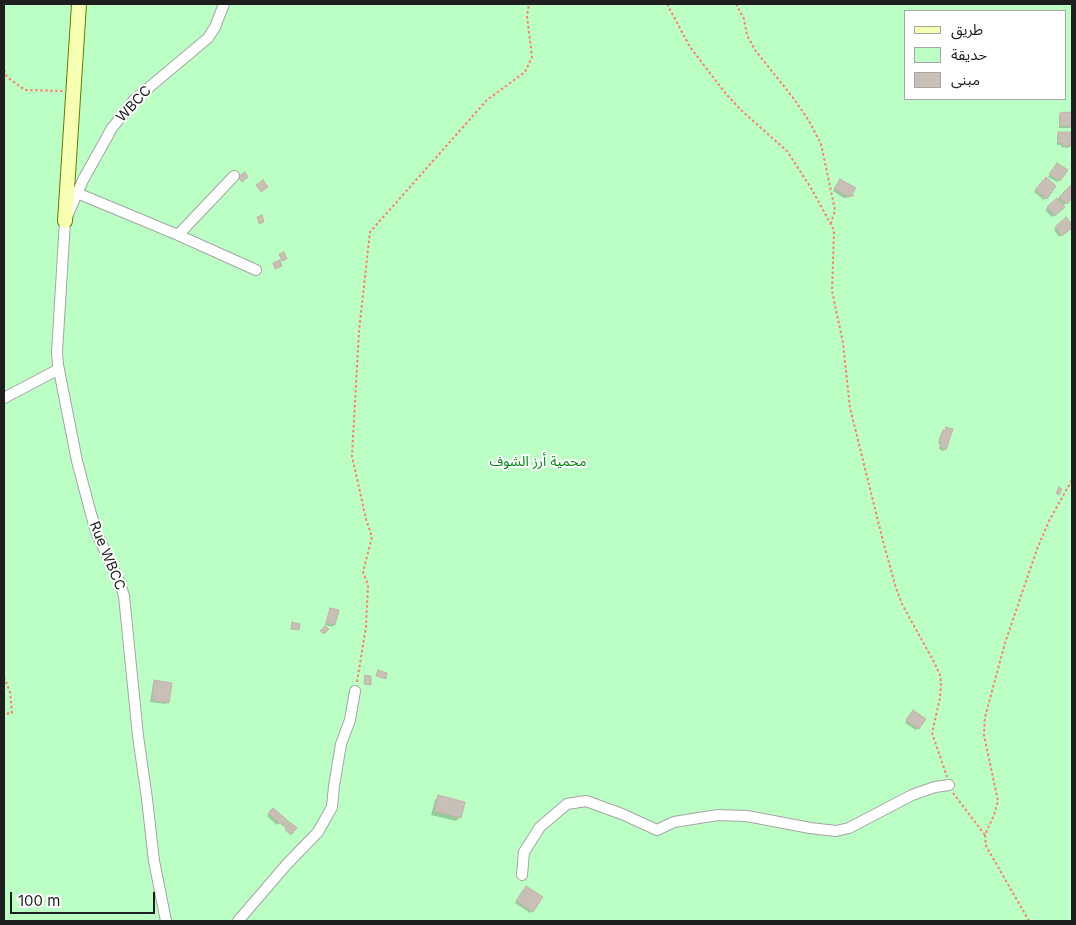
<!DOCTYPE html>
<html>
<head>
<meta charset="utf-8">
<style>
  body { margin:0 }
  #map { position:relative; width:1076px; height:925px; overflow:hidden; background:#f0ede3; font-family:Inter,"Noto Sans Arabic",sans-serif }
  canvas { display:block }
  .frame { position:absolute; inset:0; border:5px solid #1e1e1e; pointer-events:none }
  .legend { position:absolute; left:904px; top:10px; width:162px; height:90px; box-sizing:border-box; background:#fff; border:1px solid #a5a5a5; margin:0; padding:6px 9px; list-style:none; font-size:15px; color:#1e1e1e }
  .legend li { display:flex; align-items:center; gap:10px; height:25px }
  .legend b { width:25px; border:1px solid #a5a5a5 }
  .scale { position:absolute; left:10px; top:892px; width:145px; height:22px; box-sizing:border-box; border:2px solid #1e1e1e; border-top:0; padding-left:6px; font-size:15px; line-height:18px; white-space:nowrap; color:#1e1e1e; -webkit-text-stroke:4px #fff; paint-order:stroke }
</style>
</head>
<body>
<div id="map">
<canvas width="1076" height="925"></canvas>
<div class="frame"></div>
<ul class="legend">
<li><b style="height:6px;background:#f6ffb2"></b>طريق</li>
<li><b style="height:14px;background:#bbffc5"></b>حديقة</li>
<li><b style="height:14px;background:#c8bfb6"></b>مبنى</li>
</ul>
<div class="scale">100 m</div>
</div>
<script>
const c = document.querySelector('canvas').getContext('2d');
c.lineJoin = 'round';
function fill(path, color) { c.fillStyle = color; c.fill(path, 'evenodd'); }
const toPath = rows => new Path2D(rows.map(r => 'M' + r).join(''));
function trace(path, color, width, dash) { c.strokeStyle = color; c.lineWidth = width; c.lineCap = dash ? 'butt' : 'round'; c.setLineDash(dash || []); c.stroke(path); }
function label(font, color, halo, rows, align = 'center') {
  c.font = font + ' Inter,"Noto Sans Arabic",sans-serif'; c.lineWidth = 4; c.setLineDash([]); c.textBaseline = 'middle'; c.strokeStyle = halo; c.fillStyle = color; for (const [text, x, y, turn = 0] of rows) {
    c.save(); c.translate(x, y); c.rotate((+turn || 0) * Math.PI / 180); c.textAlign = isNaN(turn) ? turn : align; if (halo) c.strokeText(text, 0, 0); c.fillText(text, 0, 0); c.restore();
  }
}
const park = toPath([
  [4,4,1072,4,1072,921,4,921],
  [905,11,1065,11,1065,99,905,99]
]);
const shadow = toPath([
  [1061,114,1072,126,1070,128,1059,128,1059,116],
  [1059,133,1070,146,1068,148,1061,147,1061,145,1057,145,1057,135],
  [1055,166,1066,170,1057,182,1048,177],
  [1046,179,1046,198,1044,200,1034,192],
  [839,182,851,194,852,196,850,197,844,198,833,191],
  [1070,188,1072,190,1072,197,1052,217,1045,210],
  [1066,219,1072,226,1059,237,1054,230],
  [947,428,945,449,943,451,939,449,940,444,938,443,941,433],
  [331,609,334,625,332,627,325,625],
  [155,682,168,702,166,704,150,702,153,684],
  [911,714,918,728,916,730,905,723],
  [439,796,459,818,456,821,431,815,435,800],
  [274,809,283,818,277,825,267,816],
  [524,889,532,911,530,913,515,903]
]);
const building = toPath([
  [1072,112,1072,126,1060,126,1060,113,1072,112],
  [1058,132,1072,132,1071,146,1063,146,1063,143,1058,143,1058,132],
  [1057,163,1068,170,1060,181,1049,174,1057,163],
  [245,172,248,177,242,182,238,177,245,172],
  [1046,177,1056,186,1047,199,1035,190,1046,177],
  [840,179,856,188,852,194,854,196,847,196,834,189,840,179],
  [263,180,268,187,261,192,256,185,263,180],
  [1070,186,1072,189,1072,198,1067,204,1059,197,1070,186],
  [1057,198,1065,207,1055,216,1047,207,1057,198],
  [262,215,264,222,259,224,257,217,262,215],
  [1066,217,1072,224,1072,228,1062,236,1055,227,1066,217],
  [284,252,287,259,282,261,279,254,284,252],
  [280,260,282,266,275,269,273,263,280,260],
  [946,427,953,429,946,450,940,447,941,442,939,441,943,430,945,430,946,427],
  [1059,487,1062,489,1059,495,1056,493,1059,487],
  [330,608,339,610,335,625,326,623,330,608],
  [292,622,300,624,299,630,291,629,292,622],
  [325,626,329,629,324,634,320,631,325,626],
  [378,670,387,673,386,679,376,676,378,670],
  [365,675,371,676,371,685,364,684,365,675],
  [154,680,172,683,169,703,152,700,154,680],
  [913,710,926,719,919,729,906,720,913,710],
  [438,795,465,802,461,818,434,811,438,795],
  [273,808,285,818,280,824,268,813,273,808],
  [286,819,290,823,286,828,281,824,286,819],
  [291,823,297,828,291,835,285,830,291,823],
  [526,886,543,897,533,912,516,901,526,886]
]);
const path = toPath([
  [667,4,690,47,726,94,742,111,787,151,811,188,834,230,832,291,843,343,850,408,883,541,896,588,902,604,934,662,940,675,941,682,940,698,932,733,947,777],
  [736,4,744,19,747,35,755,50,794,99,809,121,821,144,835,210,831,223],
  [4,70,7,77,25,90,63,91],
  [4,677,10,692,12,713,4,714],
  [357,682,366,627,368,585,363,572,372,537,366,519,352,456,359,331,370,232,487,100,525,72,532,57,527,16,529,4],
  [953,793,985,835],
  [1029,921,986,846,985,835,994,815,998,801,984,735,985,717,1005,643,1037,549,1049,521,1072,480]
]);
const street = toPath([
  [77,193,178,235,256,270],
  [178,235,234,176],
  [4,398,59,369],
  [522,875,524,852,540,827,567,804,586,801,622,814,657,830,674,822,718,815,747,816,810,828,836,831,849,828,912,795,935,787,949,785],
  [166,921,154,861,147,799,138,736,124,596,119,581,97,534,91,514,77,461,58,365,57,352,65,221,83,180,112,128,124,113,134,100,208,38,215,27,224,4],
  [238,921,287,864,318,832,332,807,334,786,341,744,350,720,355,691]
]);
const secondary = toPath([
  [65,221,79,4]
]);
const streetNames = [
  ["WBCC",134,104,-47],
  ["Rue WBCC",107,556,68]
];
const parkNames = [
  ["محمية أرز الشوف",538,462]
];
fill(park, '#bbffc5');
fill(shadow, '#0003');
fill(building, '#c8bfb6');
trace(building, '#c3b4a4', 1);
trace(street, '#a5a5a5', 12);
trace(secondary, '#657a00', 16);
trace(path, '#ff7e65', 2, [2.5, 2.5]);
trace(street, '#fff', 10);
trace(secondary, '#f6ffb2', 14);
label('14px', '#1e1e1e', '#fff', streetNames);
label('14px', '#008814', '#fff', parkNames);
</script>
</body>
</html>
